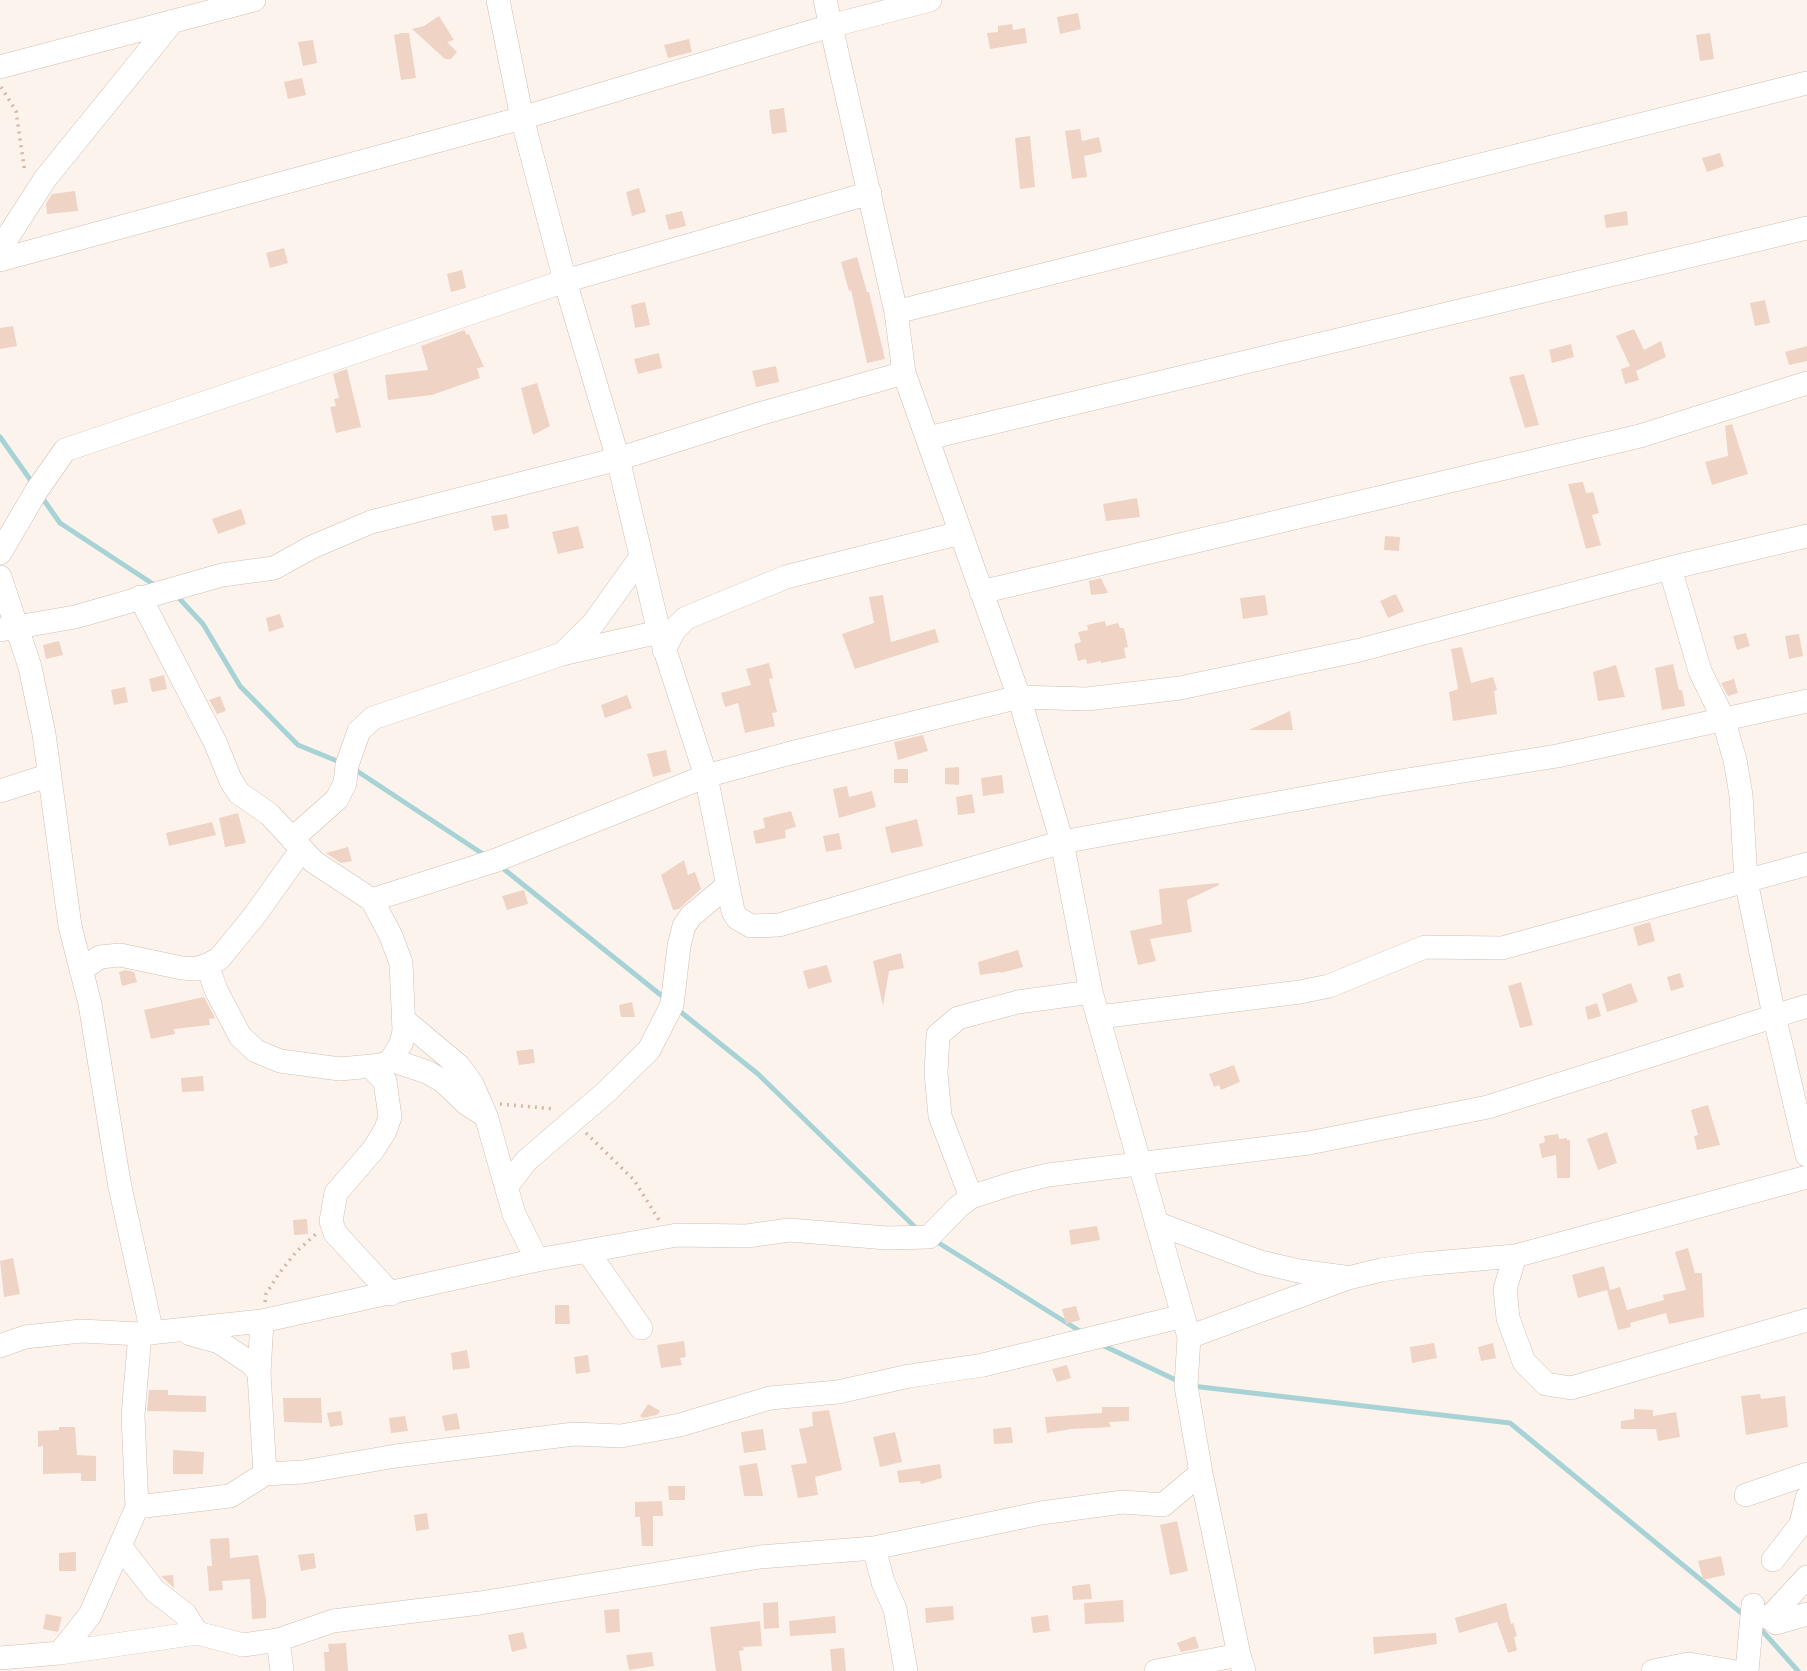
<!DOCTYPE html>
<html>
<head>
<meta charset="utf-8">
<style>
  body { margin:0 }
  canvas { display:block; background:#fcf4ec }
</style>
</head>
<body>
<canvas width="1807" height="1671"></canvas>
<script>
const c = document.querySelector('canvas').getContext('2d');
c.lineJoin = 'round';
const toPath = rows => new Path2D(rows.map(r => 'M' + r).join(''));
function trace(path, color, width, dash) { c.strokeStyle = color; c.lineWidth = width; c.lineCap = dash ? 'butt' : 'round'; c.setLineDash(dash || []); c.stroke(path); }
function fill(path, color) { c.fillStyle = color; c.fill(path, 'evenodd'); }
const stream = toPath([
  [0,437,34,485],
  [41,496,60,523,156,586],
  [176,595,203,624,240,686,298,745,342,763],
  [354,769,486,856],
  [500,866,667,1000],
  [677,1009,758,1074,917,1229],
  [934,1240,1083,1333],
  [1100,1344,1180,1382],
  [1192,1386,1510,1423,1745,1616],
  [1758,1626,1798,1671]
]);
const building = toPath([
  [1078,13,1081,29,1060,34,1057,17],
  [439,16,454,40,447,42,457,52,451,59,445,59,412,29,424,26],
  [1012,24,1013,30,1025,28,1027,43,990,49,987,33,998,32,998,26],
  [402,33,409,33,416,78,401,80,394,35],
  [1710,33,1714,59,1700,61,1696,35],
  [689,39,692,52,668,58,664,45],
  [313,40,317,63,303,66,298,42],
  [302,78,306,95,288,99,284,82],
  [784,108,787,132,772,134,769,110],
  [1080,129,1082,141,1099,137,1102,152,1084,156,1087,177,1072,179,1065,131],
  [1030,136,1035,187,1020,189,1015,138],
  [1720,153,1724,166,1707,172,1702,158],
  [639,188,646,212,632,216,626,192],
  [75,191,78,211,47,214,46,204,52,194],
  [682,211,686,226,669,230,665,215],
  [1627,211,1628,225,1606,228,1604,215],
  [284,248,288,263,270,268,266,253],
  [857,257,867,292,869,292,885,359,867,363,851,290,849,291,841,262],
  [462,270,466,288,451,292,447,274],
  [1765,300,1770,323,1755,326,1750,303],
  [645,302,650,325,635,328,631,305],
  [13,326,17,346,0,349,0,328],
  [1634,329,1644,350,1661,341,1666,357,1636,371,1639,380,1625,384,1621,369,1630,366,1616,336],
  [464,330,467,335,469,334,484,367,477,368,480,378,432,395,388,400,385,375,428,370,421,346],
  [1571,344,1574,357,1552,363,1549,350],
  [1807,346,1807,361,1789,365,1785,352],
  [659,353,662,368,638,374,634,359],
  [776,366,779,382,756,387,752,371],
  [347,369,361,427,336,433,330,407,336,406,334,399,339,398,333,374],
  [1524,374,1539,425,1525,428,1509,377],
  [537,383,550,426,533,435,521,388],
  [1732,424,1748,474,1712,485,1705,462,1728,456,1725,426],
  [1583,482,1586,493,1593,492,1599,513,1592,515,1601,545,1586,549,1568,484],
  [1137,498,1140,517,1106,521,1103,504],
  [241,509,246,524,218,534,212,519],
  [507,514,509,528,494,531,491,516],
  [578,526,584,548,558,554,552,532],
  [1385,536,1400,537,1399,551,1384,550],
  [1101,578,1108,593,1091,595,1089,581],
  [1396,594,1404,611,1388,618,1380,601],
  [883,595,891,642,935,629,939,642,855,669,842,634,874,623,869,597],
  [1265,595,1268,615,1243,619,1240,598],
  [280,614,284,627,269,632,266,618],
  [1105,621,1106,626,1118,623,1120,628,1124,628,1128,647,1124,648,1126,658,1101,663,1101,661,1087,664,1086,659,1078,661,1074,644,1081,642,1078,632,1088,630,1087,625],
  [1746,633,1750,646,1737,650,1733,636],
  [1799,634,1803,656,1789,659,1785,636],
  [59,641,63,655,46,659,43,645],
  [1462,647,1471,683,1493,677,1497,690,1494,691,1497,714,1453,721,1449,692,1458,689,1451,649],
  [769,663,773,678,769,679,777,712,772,713,775,726,745,733,738,703,725,707,721,693,751,685,746,669],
  [1673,664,1679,690,1682,690,1685,706,1662,710,1655,668],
  [1616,665,1625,697,1598,701,1593,672],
  [164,675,167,689,152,692,149,679],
  [1734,679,1738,693,1728,696,1721,683],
  [125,687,128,702,114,705,111,690],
  [627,695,632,708,605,718,601,705],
  [220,696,226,711,217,714,209,700],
  [1290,711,1293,730,1249,730],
  [923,735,928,751,898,760,894,742],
  [666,750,671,772,653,777,647,754],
  [959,767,959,785,945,784,945,768],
  [894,769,908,769,908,783,894,783],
  [1002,775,1004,793,983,796,981,778],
  [847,786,849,797,872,791,876,807,839,818,833,789],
  [972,794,975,813,958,815,956,797],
  [791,811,796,827,785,830,786,838,756,844,753,831,765,828,763,818],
  [238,813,246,843,225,847,219,818],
  [917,819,923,846,891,853,885,827],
  [212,822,216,835,169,846,166,833],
  [839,833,842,849,826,852,823,836],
  [348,847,352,861,341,863,326,853],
  [684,860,688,875,695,872,701,889,679,909,673,910,661,875],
  [1218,883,1219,885,1187,900,1192,932,1150,939,1156,961,1138,965,1130,931,1162,924,1159,889],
  [524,890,528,904,507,910,502,896],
  [1650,922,1655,941,1638,946,1633,927],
  [1018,950,1023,967,1001,973,1000,972,980,975,978,962],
  [901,953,904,968,889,971,883,1006,873,961],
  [827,965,832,982,808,989,803,971],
  [125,970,134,972,137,982,122,986,119,972],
  [1680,973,1684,987,1671,991,1667,977],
  [1521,982,1533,1025,1520,1028,1508,986],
  [1631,983,1638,1002,1607,1012,1602,994],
  [204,997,215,1018,209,1019,210,1025,174,1029,175,1034,151,1039,144,1010],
  [632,1002,635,1017,621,1017,619,1005],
  [1597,1003,1601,1016,1588,1020,1585,1007],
  [533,1049,535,1063,519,1065,516,1051],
  [1234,1065,1240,1082,1221,1090,1219,1085,1214,1087,1209,1074],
  [203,1076,204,1091,182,1092,181,1078],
  [1708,1105,1720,1145,1697,1150,1694,1136,1698,1135,1691,1110],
  [1607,1132,1617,1163,1598,1170,1587,1139],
  [1558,1134,1559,1139,1567,1138,1567,1140,1570,1140,1570,1178,1557,1178,1556,1155,1542,1158,1539,1144,1545,1142,1544,1136],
  [307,1219,308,1234,294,1235,293,1220],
  [1097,1226,1100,1240,1071,1245,1069,1230],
  [1688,1248,1695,1273,1702,1273,1704,1317,1669,1324,1666,1313,1630,1323,1631,1327,1618,1330,1607,1290,1578,1298,1572,1275,1604,1266,1610,1290,1620,1287,1627,1310,1664,1300,1663,1295,1686,1290,1675,1252],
  [13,1258,20,1294,4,1297,0,1261],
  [555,1305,569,1305,570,1324,555,1324],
  [1076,1306,1080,1320,1066,1324,1062,1309],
  [684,1341,686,1357,680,1358,682,1365,661,1368,657,1345],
  [1434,1343,1437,1358,1412,1363,1410,1347],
  [1493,1343,1496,1358,1481,1361,1478,1347],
  [467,1350,470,1368,453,1370,451,1353],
  [588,1355,590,1372,576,1374,574,1357],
  [1067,1365,1071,1378,1057,1382,1052,1369],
  [149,1390,168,1390,168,1395,206,1396,206,1412,147,1411],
  [1760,1394,1761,1399,1785,1396,1788,1427,1746,1435,1741,1396],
  [283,1398,321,1398,322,1423,284,1422],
  [648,1404,660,1411,657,1415,643,1418,640,1416],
  [1102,1407,1129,1407,1129,1421,1109,1422,1111,1427,1071,1429,1047,1433,1045,1417,1102,1413],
  [1634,1409,1653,1410,1653,1416,1676,1412,1680,1437,1658,1441,1656,1429,1621,1429,1621,1421,1634,1419],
  [829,1410,842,1470,815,1477,818,1495,798,1498,791,1465,807,1463,799,1429,813,1426,812,1412],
  [341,1411,343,1425,330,1427,327,1413],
  [457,1413,460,1429,445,1431,442,1416],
  [405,1416,408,1431,391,1433,389,1418],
  [59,1427,75,1427,77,1455,96,1456,96,1481,81,1481,81,1473,43,1474,43,1446,38,1447,38,1431,59,1430],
  [1011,1427,1013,1443,994,1444,993,1429],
  [763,1429,766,1450,744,1453,741,1432],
  [895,1432,902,1462,880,1467,873,1437],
  [173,1450,204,1452,203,1474,173,1474],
  [757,1463,763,1496,744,1496,739,1466],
  [940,1464,942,1478,921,1484,920,1481,899,1483,897,1471],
  [668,1486,685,1486,685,1500,669,1500],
  [662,1501,663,1516,653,1516,653,1546,642,1546,640,1517,635,1517,635,1502],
  [427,1513,429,1529,416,1531,414,1515],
  [1177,1521,1188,1571,1170,1575,1160,1525],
  [229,1538,230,1558,258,1555,266,1600,266,1618,252,1619,250,1579,222,1581,223,1590,209,1591,207,1566,212,1566,210,1539],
  [76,1552,76,1571,59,1571,59,1553],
  [314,1553,316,1568,301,1571,298,1555],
  [1721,1556,1725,1575,1703,1580,1698,1561],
  [173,1575,174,1588,161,1576],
  [1090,1584,1092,1599,1073,1600,1072,1586],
  [1123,1600,1124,1622,1085,1624,1084,1603],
  [778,1602,779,1628,764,1629,763,1603],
  [1506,1603,1511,1624,1513,1623,1517,1636,1514,1637,1517,1650,1508,1653,1497,1622,1459,1633,1455,1618],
  [953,1606,954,1620,926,1623,925,1608],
  [619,1609,620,1632,606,1633,604,1610],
  [46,1614,62,1617,58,1632,43,1629],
  [1048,1615,1050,1631,1033,1633,1031,1617],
  [835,1616,836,1633,790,1636,789,1621],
  [760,1621,762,1646,743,1647,744,1650,739,1651,742,1671,716,1671,710,1627],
  [523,1632,527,1648,512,1652,508,1635],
  [1436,1633,1437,1644,1374,1654,1373,1637],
  [1195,1636,1199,1648,1181,1652,1177,1643],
  [346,1643,348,1671,325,1671,324,1652,329,1652,328,1644],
  [844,1648,846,1671,832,1671,830,1649],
  [652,1652,654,1666,629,1670,626,1655]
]);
const path = toPath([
  [1,87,16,111,25,173],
  [500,1104,555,1109],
  [586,1133,634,1180,659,1220],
  [265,1302,266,1294,278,1275,296,1252,316,1234]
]);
const minor = toPath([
  [498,0,522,118,565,281,618,459,659,632,706,776,733,911,737,918,751,926,779,925,1062,842,1382,784,1557,756,1807,701],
  [825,0,896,312,904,373,1019,697,1062,842,1091,992,1189,1337,1186,1386,1201,1473,1239,1655,1244,1671],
  [0,67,254,0],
  [0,249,45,179,173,21],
  [0,260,522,118,830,26,930,0],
  [896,312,1807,83],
  [928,438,1807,228],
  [0,553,37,490,65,450,565,281,870,193],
  [1670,568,1700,671,1723,718,1735,760,1741,795,1746,881,1774,1015,1807,1155],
  [0,577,30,667,44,734,70,926,90,1004,119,1182,152,1333],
  [981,592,1640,436,1807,383],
  [140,597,215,742,231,781,239,793,269,814,314,862,372,900,391,936,401,963,404,1031,401,1044,391,1060,382,1065,340,1069,280,1061,256,1051,240,1036,216,990,207,965],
  [0,630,75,617,222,575,274,568,312,547,371,522,618,459,759,414,904,373],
  [664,650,675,629,686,618,786,577,960,533],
  [562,654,593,624,641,557],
  [0,791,50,775],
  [292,839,337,799,345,783,347,765,359,731,373,718,562,654,659,632],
  [372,900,494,861,706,776,787,754,1019,697,1087,699,1180,688,1360,650,1670,568,1807,536],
  [81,970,100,957,120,955,182,968,195,969,207,965,219,959,255,915,302,849],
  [1099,1017,1300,992,1329,986,1425,947,1502,948,1807,864],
  [404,1020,459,1066,472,1084,486,1116,514,1214,537,1260],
  [391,1060,427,1072,443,1081,467,1104,486,1116],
  [371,1067,385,1081,390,1117,385,1131,373,1150,336,1193,331,1221,335,1233,391,1294],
  [507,1186,526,1161,605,1093,649,1050,672,1005,679,946,684,926,691,916,728,885],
  [971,1197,940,1116,936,1073,938,1035,958,1018,1018,1002,1091,992],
  [1156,1223,1260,1262,1299,1271,1344,1277],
  [588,1252,641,1328],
  [1515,1256,1505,1289,1508,1318,1524,1362,1546,1384,1571,1388,1807,1320],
  [190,1334,219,1342,252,1364,259,1373],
  [1189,1337,1348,1278,1381,1270,1422,1264,1515,1256,1807,1177],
  [0,1346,25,1337,81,1331,140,1334,262,1321,537,1260,677,1235,747,1236,789,1230,887,1238,929,1237,958,1207,971,1197,1011,1184,1048,1175,1309,1143,1488,1107,1807,1006],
  [265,1474,303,1472,396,1456,574,1434,621,1436,680,1425,770,1398,838,1392,909,1376,983,1365,1183,1316],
  [1746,1495,1807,1474],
  [137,1507,230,1496,265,1474,259,1373,262,1321],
  [120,1546,155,1591,185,1614,197,1633],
  [874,1548,883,1582,895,1609,906,1671],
  [1773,1560,1801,1524,1807,1498],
  [1769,1618,1807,1577],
  [1776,1623,1807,1614],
  [278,1640,282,1671],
  [60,1653,197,1633,243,1645,278,1640,333,1621,480,1603,760,1557,874,1548,1041,1513,1123,1502,1163,1505,1201,1473],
  [0,1658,60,1653,90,1615,137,1507,133,1415,140,1334],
  [1156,1671,1239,1655],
  [1653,1671,1689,1664,1731,1671],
  [1747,1671,1753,1605]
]);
trace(stream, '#a8d3d6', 5);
fill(building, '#efd3c5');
trace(minor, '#d0beb4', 24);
trace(path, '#d5b6a8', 3.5, [2, 5]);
trace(minor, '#fff', 23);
</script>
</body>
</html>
